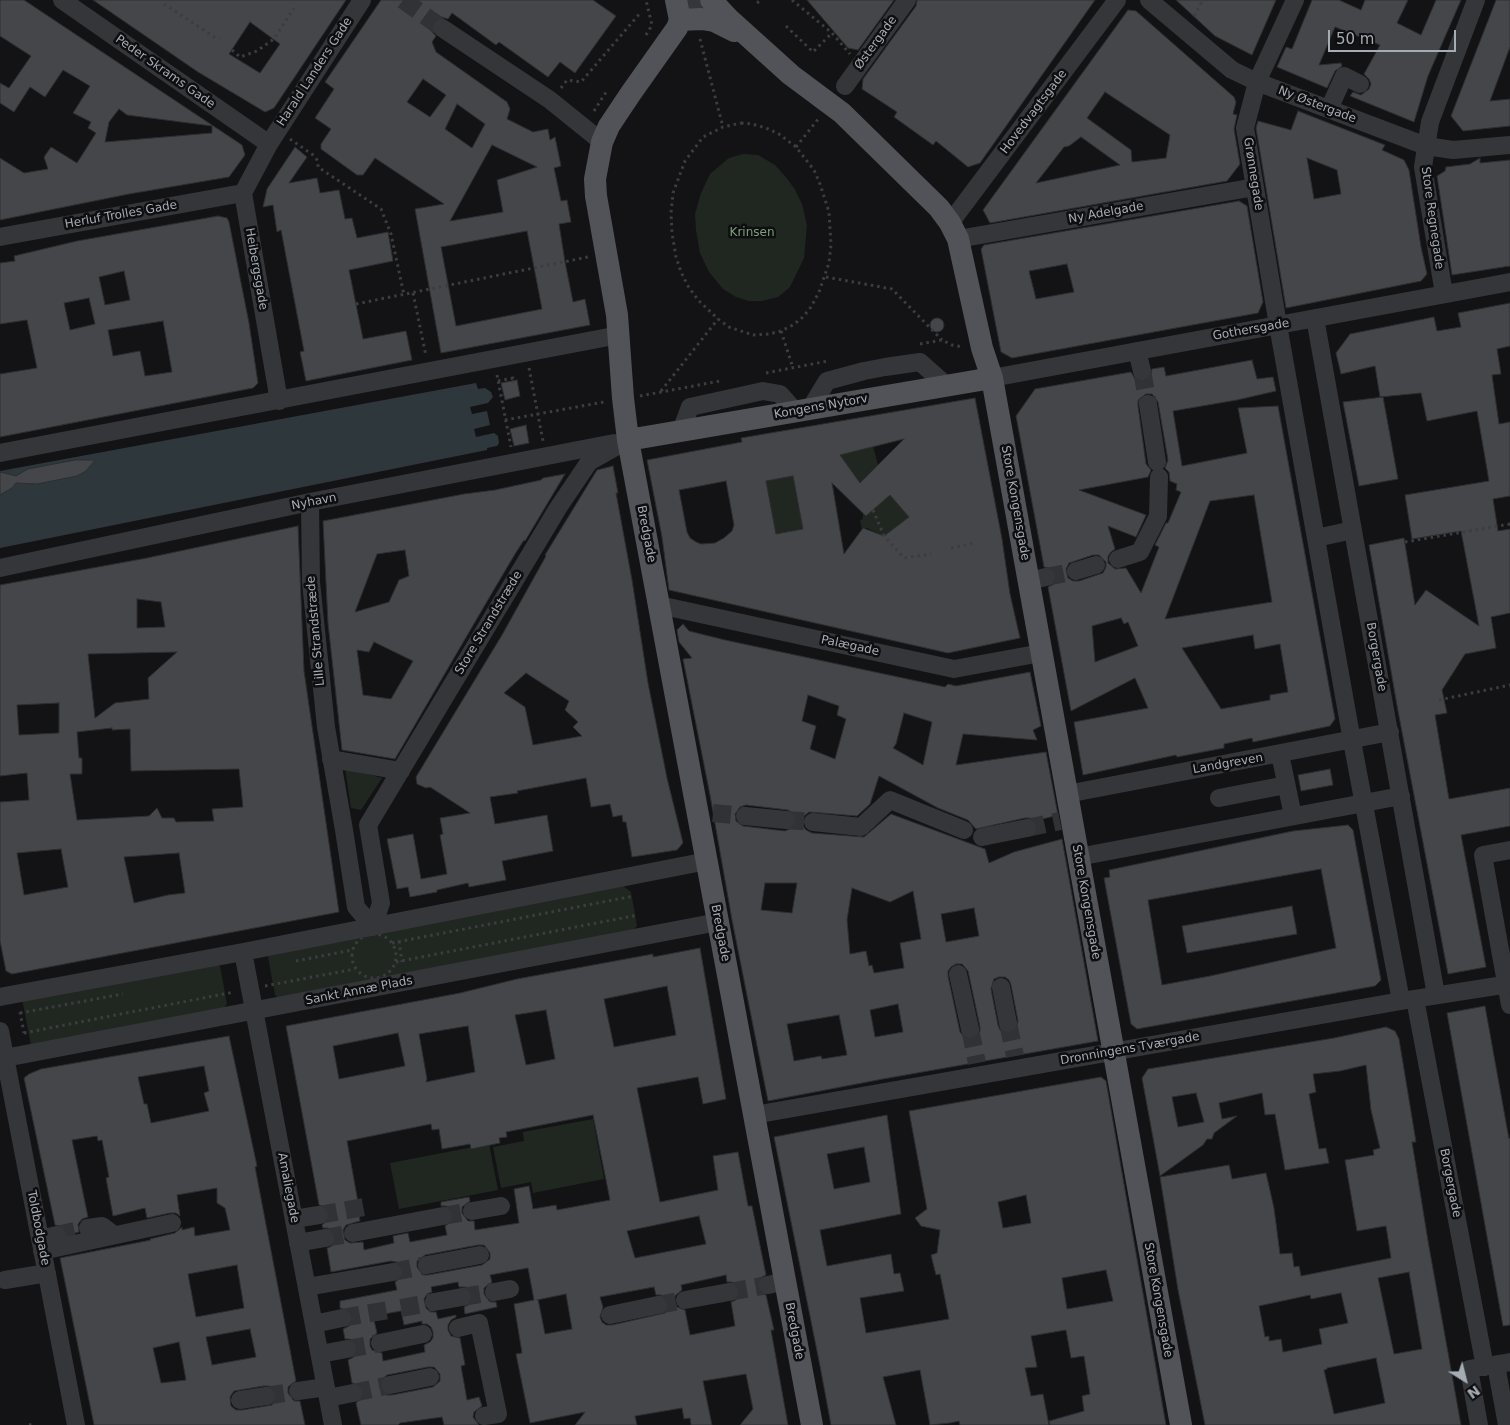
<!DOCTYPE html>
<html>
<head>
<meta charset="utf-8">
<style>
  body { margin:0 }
  #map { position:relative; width:1510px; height:1425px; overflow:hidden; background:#131315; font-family:"DejaVu Sans",sans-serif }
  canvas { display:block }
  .north { position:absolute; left:1440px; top:1355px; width:50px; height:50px; -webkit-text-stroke:4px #0e0e10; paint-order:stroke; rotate:144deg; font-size:14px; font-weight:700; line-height:20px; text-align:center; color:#a6acb4 }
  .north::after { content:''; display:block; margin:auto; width:18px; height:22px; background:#a6acb4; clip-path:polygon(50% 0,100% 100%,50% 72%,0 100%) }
  .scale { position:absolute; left:1328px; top:30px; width:128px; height:22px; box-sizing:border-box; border:2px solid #a6acb4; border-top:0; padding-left:6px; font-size:15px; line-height:18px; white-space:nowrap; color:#a6acb4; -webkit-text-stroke:4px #0e0e10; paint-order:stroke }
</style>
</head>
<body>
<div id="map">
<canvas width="1510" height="1425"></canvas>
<div class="north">N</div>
<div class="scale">50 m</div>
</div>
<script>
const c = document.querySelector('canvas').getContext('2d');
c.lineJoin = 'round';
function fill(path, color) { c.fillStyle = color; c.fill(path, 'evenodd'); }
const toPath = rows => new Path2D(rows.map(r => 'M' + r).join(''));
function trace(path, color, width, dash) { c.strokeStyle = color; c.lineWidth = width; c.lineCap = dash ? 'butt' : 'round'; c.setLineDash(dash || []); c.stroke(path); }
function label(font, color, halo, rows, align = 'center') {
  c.font = font + ' "DejaVu Sans",sans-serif'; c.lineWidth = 5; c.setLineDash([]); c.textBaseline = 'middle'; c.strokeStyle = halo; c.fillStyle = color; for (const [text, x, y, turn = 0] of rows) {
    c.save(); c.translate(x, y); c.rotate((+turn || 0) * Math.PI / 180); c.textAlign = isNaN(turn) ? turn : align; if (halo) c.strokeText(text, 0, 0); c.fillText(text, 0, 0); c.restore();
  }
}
const green = toPath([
  [743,154,758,155,775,165,785,176,794,188,802,204,807,225,804,258,790,287,778,297,762,301,749,301,736,297,723,289,709,272,700,253,696,230,695,214,701,193,710,174,729,158],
  [872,442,878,465,909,517,884,536,867,528,862,529,860,521,863,518,863,514,849,500,824,458,868,448],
  [793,476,804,529,783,544,781,533,776,534,766,481],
  [345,768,382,778,361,810,351,808],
  [622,885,631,892,637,926,632,931,280,999,275,995,268,957,273,951],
  [213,962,220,966,227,1004,222,1011,31,1045,22,999],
  [593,1119,604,1179,533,1193,531,1182,501,1188,493,1147,524,1141,523,1132],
  [489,1144,498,1190,399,1209,390,1163]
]);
const water = toPath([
  [476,383,478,389,485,388,491,392,493,397,488,403,470,407,472,414,487,411,490,425,474,429,476,437,494,433,498,436,499,443,497,446,487,448,487,450,0,548,0,471]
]);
const building = toPath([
  [0,0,24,0,242,145,245,155,229,177,129,194,0,220,0,158,24,173,48,169,44,157,51,147,77,163,96,133,88,128,91,122,73,113,90,86,63,70,45,97,30,87,14,112,0,103,0,83,9,88,31,56,0,36,0,0],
  [119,109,127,115,212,126,212,133,105,142,109,122,119,109],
  [93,0,346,0,274,108,265,112,198,72,93,0],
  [250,22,280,44,260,73,229,54,250,22],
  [381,0,593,0,616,16,575,73,560,62,548,77,499,42,496,45,452,13,448,19,442,17,437,19,431,27,432,32,436,36,432,42,436,52,507,102,510,109,507,119,533,132,548,129,550,140,555,137,561,166,554,168,561,201,567,200,571,222,559,224,565,262,573,302,585,299,590,325,441,353,415,209,444,204,375,158,363,175,357,175,321,149,321,144,331,129,315,118,334,89,325,82,381,0],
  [423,79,446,95,430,117,407,102,423,79],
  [457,104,485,124,472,148,445,129,457,104],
  [492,145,537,167,497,180,503,212,450,221,492,145],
  [527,231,542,309,456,326,441,247,527,231],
  [807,0,894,0,858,50,848,48,807,0],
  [917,0,1095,0,980,163,968,167,936,141,933,145,894,117,897,112,862,89,863,79,916,6,917,0],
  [1176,0,1276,0,1252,55,1215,36,1176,0],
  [1312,0,1339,0,1361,10,1365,0,1408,0,1397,23,1421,35,1436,0,1461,0,1428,76,1414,122,1350,96,1353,92,1361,95,1369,89,1371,84,1369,79,1364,74,1380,45,1335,27,1319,65,1341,63,1342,66,1335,71,1327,88,1277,67,1286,47,1292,49,1312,0],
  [1496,0,1510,0,1510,47,1490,101,1510,99,1510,126,1463,131,1451,116,1496,0],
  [1128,10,1136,11,1234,97,1236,102,1233,114,1237,115,1234,129,1240,164,1227,181,990,223,983,210,1128,10],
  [1105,92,1170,135,1166,158,1132,162,1131,150,1087,118,1105,92],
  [1081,137,1120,165,1036,183,1064,147,1069,146,1081,137],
  [1298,111,1385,145,1382,150,1404,160,1409,170,1421,247,1427,274,1421,281,1286,308,1256,128,1258,121,1291,130,1298,111],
  [1307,158,1337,170,1341,194,1314,199,1307,158],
  [295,147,307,157,289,183,317,178,320,193,339,190,345,219,352,218,357,238,388,232,393,261,349,270,363,339,406,331,412,360,306,381,300,352,304,351,281,230,277,232,273,205,263,207,267,189,295,147],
  [1480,158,1480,163,1510,160,1510,266,1452,275,1437,176,1445,171,1446,167,1470,164,1480,158],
  [1239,201,1247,206,1263,302,1258,313,1012,358,1001,352,981,249,984,245,1239,201],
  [1067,264,1074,292,1036,299,1029,271,1067,264],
  [218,216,227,218,229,222,249,323,258,383,253,388,0,437,0,374,37,368,27,320,0,324,0,263,15,261,14,256,77,241,218,216],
  [124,271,130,300,105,305,99,277,124,271],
  [89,298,95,324,70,330,64,303,89,298],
  [163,321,172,372,145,376,140,351,113,356,108,330,163,321],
  [1510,303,1510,346,1497,349,1501,374,1492,375,1499,424,1510,422,1510,496,1493,499,1498,531,1510,529,1510,613,1491,617,1496,648,1465,654,1442,690,1447,713,1435,715,1449,799,1510,788,1510,826,1461,835,1486,967,1448,974,1398,711,1369,545,1404,538,1415,605,1426,590,1479,626,1461,531,1412,539,1405,495,1489,481,1477,411,1427,421,1421,393,1380,397,1375,366,1341,374,1336,353,1350,334,1434,317,1437,331,1461,327,1458,313,1510,303],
  '930 325a7 7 0 1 1 14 0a7 7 0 1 1-14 0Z',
  [1252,360,1257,379,1273,377,1276,391,1237,400,1173,411,1182,466,1247,453,1238,408,1278,406,1335,719,1330,726,1253,742,1252,738,1224,744,1224,748,1177,757,1176,755,1083,775,1074,722,1148,708,1135,678,1071,711,1048,587,1054,584,1056,575,1053,569,1044,567,1016,416,1035,389,1131,372,1135,379,1144,381,1150,378,1152,369,1164,367,1166,376,1252,360],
  [1146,394,1152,394,1158,402,1168,460,1165,468,1169,472,1170,481,1177,484,1176,490,1181,492,1168,523,1166,523,1155,545,1159,547,1141,593,1126,568,1115,569,1108,563,1108,556,1111,552,1115,549,1108,526,1136,537,1146,515,1079,490,1148,477,1151,470,1146,464,1138,406,1138,400,1146,394],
  [1254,495,1272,602,1165,619,1210,501,1254,495],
  [1093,555,1099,555,1106,562,1106,567,1103,573,1079,581,1073,581,1068,578,1066,569,1069,563,1093,555],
  [1121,618,1124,624,1128,622,1138,646,1095,662,1092,626,1121,618],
  [1253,635,1255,649,1280,644,1288,692,1270,695,1270,700,1221,709,1182,648,1253,635],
  [517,380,520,396,505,400,501,383,517,380],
  [1383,397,1398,479,1359,486,1343,402,1383,397],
  [975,398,1002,539,1010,594,1020,638,948,653,669,590,662,537,647,460,742,442,741,438,975,398],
  [904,439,860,483,840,455,904,439],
  [793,476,803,529,776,534,766,481,793,476],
  [726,481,734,525,732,531,724,538,715,543,701,544,696,542,690,538,687,532,679,490,726,481],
  [832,483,866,516,890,495,909,517,884,536,863,528,844,554,832,483],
  [526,425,529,443,514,446,510,429,526,425],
  [75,460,95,460,86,471,77,476,37,484,16,483,12,488,0,495,0,472,16,476,28,469,75,460],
  [613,466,618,493,616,493,632,580,648,683,667,778,683,843,677,850,632,857,626,822,623,822,622,815,613,817,610,804,591,807,586,778,517,791,518,793,490,797,495,824,547,815,553,851,502,861,506,880,469,887,468,883,437,890,437,892,410,897,408,887,397,889,387,839,413,834,421,879,447,874,440,835,443,834,440,818,470,813,430,787,426,788,417,784,416,777,502,635,546,556,545,555,597,470,613,466],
  [526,673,569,701,565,710,578,722,573,727,582,736,533,745,525,707,504,693,526,673],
  [565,474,525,541,524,540,515,554,489,598,395,759,342,750,328,623,323,521,464,494,495,490,541,480,543,478,565,474],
  [405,550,409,576,399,580,389,602,355,612,377,554,405,550],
  [374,642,413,661,391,699,363,695,357,650,369,652,374,642],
  [298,526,304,671,339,912,12,974,6,971,0,941,0,802,29,800,27,773,0,776,0,585,147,558,298,526],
  [137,599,161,602,165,627,137,628,137,599],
  [177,652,148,678,149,699,115,703,95,718,88,654,177,652],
  [59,703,59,733,19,735,17,705,59,703],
  [112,728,112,730,130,729,131,771,239,769,243,807,212,809,214,821,176,822,174,818,162,818,157,808,149,816,77,820,70,774,82,774,82,758,79,758,77,732,112,728],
  [61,849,68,887,24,895,17,853,61,849],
  [179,853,185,893,168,895,134,903,124,857,179,853],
  [683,624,689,631,725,640,945,687,948,684,956,686,1030,672,1041,726,1033,730,1037,740,963,734,956,765,1046,752,1058,815,1035,821,1030,818,1025,818,976,829,968,820,938,808,879,776,870,804,857,816,809,812,804,816,803,826,806,830,812,833,864,837,891,814,985,849,989,863,1014,852,1062,839,1098,1041,883,1079,768,1101,732,920,710,795,683,659,692,658,679,642,677,630,683,624],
  [808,695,839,706,837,715,846,719,835,759,810,749,816,726,802,721,808,695],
  [904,713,932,722,923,765,893,748,896,744,904,713],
  [746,805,788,810,795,815,796,822,794,827,785,831,743,826,736,821,735,814,740,807,746,805],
  [765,883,797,883,792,913,761,910,765,883],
  [852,888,890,902,913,891,921,939,900,943,904,968,874,973,872,965,869,966,866,951,850,954,847,920,852,888],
  [974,908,979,936,946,942,941,914,974,908],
  [956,964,962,964,968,971,980,1027,980,1032,977,1036,972,1039,966,1039,960,1032,948,976,948,971,951,967,956,964],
  [999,977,1005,977,1009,980,1011,985,1018,1021,1015,1031,1010,1033,1004,1033,1000,1030,998,1025,991,989,994,979,999,977],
  [898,1004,903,1032,875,1037,870,1010,898,1004],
  [839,1015,847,1055,822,1059,821,1056,794,1061,787,1024,839,1015],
  [1330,769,1333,785,1301,791,1298,775,1330,769],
  [1348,825,1353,830,1381,980,1375,986,1137,1029,1131,1024,1104,878,1110,877,1109,870,1293,831,1348,825],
  [1321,869,1336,948,1210,976,1162,985,1148,900,1321,869],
  [1292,906,1297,934,1187,953,1182,926,1292,906],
  [700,948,726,1099,703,1104,698,1077,637,1088,660,1202,718,1190,713,1156,738,1152,748,1206,752,1206,766,1275,760,1278,758,1287,761,1293,766,1295,774,1330,771,1330,788,1425,740,1425,753,1409,746,1374,703,1381,712,1425,691,1425,690,1418,684,1419,682,1408,635,1416,637,1425,575,1425,585,1412,530,1423,516,1354,522,1353,514,1304,534,1300,528,1268,490,1275,492,1282,484,1288,484,1294,490,1302,496,1302,497,1307,465,1314,464,1307,468,1305,472,1301,472,1295,466,1287,459,1287,458,1282,431,1287,432,1292,427,1294,424,1299,426,1308,430,1312,436,1312,438,1319,456,1315,456,1317,451,1320,448,1325,448,1330,451,1336,460,1338,465,1365,461,1366,467,1400,479,1397,482,1406,474,1412,473,1417,479,1425,444,1425,442,1417,400,1423,398,1425,361,1425,356,1403,363,1397,363,1391,361,1386,352,1383,348,1360,354,1357,357,1348,355,1342,350,1339,345,1339,343,1329,349,1326,352,1316,350,1311,340,1308,340,1301,397,1290,395,1282,403,1276,403,1270,397,1262,391,1261,331,1272,327,1248,332,1246,335,1237,333,1231,328,1228,323,1228,322,1225,329,1219,329,1213,327,1208,319,1205,286,1026,460,993,517,979,653,954,653,957,700,948],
  [667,986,676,1035,614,1047,604,999,667,986],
  [546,1010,555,1059,526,1065,515,1015,546,1010],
  [468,1026,475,1072,426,1082,427,1079,419,1034,468,1026],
  [398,1033,405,1066,339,1079,333,1046,398,1033],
  [593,1115,610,1200,557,1210,556,1205,533,1209,529,1186,514,1189,519,1223,475,1230,474,1221,468,1221,462,1213,462,1207,470,1201,469,1197,441,1202,441,1206,447,1206,453,1214,453,1220,445,1226,447,1235,410,1242,408,1233,393,1236,394,1243,364,1250,363,1242,350,1243,345,1240,343,1230,346,1225,360,1221,357,1202,358,1202,347,1141,431,1124,432,1130,439,1129,442,1149,470,1144,471,1149,500,1143,499,1138,507,1137,506,1132,593,1115],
  [699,1216,706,1244,635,1258,627,1231,699,1216],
  [478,1245,484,1245,490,1253,490,1259,482,1265,428,1275,423,1275,417,1267,417,1261,425,1255,478,1245],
  [726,1275,727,1282,732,1282,737,1285,739,1291,736,1300,731,1302,735,1326,690,1335,685,1310,677,1307,675,1301,675,1296,682,1290,681,1285,726,1275],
  [654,1287,656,1295,662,1295,668,1302,668,1308,665,1313,612,1325,606,1325,602,1322,600,1317,603,1307,600,1297,654,1287],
  [566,1294,572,1329,545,1334,538,1299,537,1300,566,1294],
  [401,1311,404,1325,422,1321,422,1324,427,1324,431,1327,433,1332,433,1338,430,1342,424,1345,425,1352,383,1361,382,1353,372,1350,370,1346,370,1339,377,1333,373,1316,401,1311],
  [428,1367,434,1367,440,1374,440,1381,433,1387,392,1395,386,1395,380,1388,380,1381,387,1375,428,1367],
  [1485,1006,1509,1139,1510,1138,1510,1325,1503,1326,1447,1013,1485,1006],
  [1386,1027,1395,1031,1399,1039,1416,1142,1412,1142,1428,1241,1461,1425,1205,1425,1178,1290,1160,1177,1229,1165,1232,1179,1266,1173,1274,1208,1280,1254,1292,1253,1294,1267,1299,1266,1301,1276,1391,1258,1386,1226,1357,1231,1345,1160,1374,1155,1373,1150,1380,1148,1371,1110,1366,1065,1340,1071,1313,1074,1316,1092,1309,1094,1319,1149,1326,1148,1329,1163,1285,1170,1275,1114,1265,1115,1262,1093,1219,1103,1222,1119,1237,1116,1214,1133,1212,1139,1207,1139,1203,1145,1160,1176,1142,1078,1148,1069,1334,1038,1386,1027],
  [1196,1093,1204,1122,1178,1127,1172,1097,1196,1093],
  [1409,1272,1422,1349,1394,1354,1378,1278,1409,1272],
  [1341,1293,1348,1323,1319,1329,1322,1344,1283,1352,1281,1339,1269,1341,1269,1336,1265,1337,1259,1306,1310,1295,1311,1299,1341,1293],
  [1376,1358,1385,1403,1334,1414,1324,1370,1327,1369,1327,1368,1376,1358],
  [229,1036,257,1166,255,1167,296,1381,288,1387,288,1393,294,1401,300,1401,305,1425,94,1425,60,1258,151,1240,150,1239,175,1233,182,1227,182,1230,194,1227,195,1236,230,1230,225,1208,217,1203,217,1188,177,1195,180,1216,176,1213,170,1213,147,1218,145,1208,113,1216,106,1178,109,1177,102,1140,98,1141,97,1136,72,1140,88,1217,82,1219,78,1224,79,1232,67,1235,64,1227,55,1225,24,1078,29,1074,41,1069,229,1036],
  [204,1066,209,1091,204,1093,209,1111,151,1123,147,1104,144,1104,138,1077,204,1066],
  [237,1265,244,1308,196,1317,188,1274,237,1265],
  [250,1329,256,1357,212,1365,206,1337,250,1329],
  [179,1342,186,1380,161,1383,153,1348,179,1342],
  [264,1386,270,1386,276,1394,276,1399,272,1405,242,1410,236,1410,231,1406,230,1397,234,1391,264,1386],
  [1101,1077,1106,1081,1166,1425,1050,1425,1049,1421,1084,1411,1082,1396,1090,1394,1084,1356,1071,1358,1066,1330,1031,1336,1037,1367,1025,1368,1031,1396,1043,1394,1049,1425,960,1425,959,1421,950,1423,930,1425,920,1370,883,1377,896,1425,831,1425,820,1366,774,1137,887,1115,901,1214,820,1230,827,1266,891,1254,894,1274,900,1273,904,1291,860,1298,866,1333,949,1319,940,1274,936,1275,931,1255,937,1253,940,1230,921,1226,915,1218,927,1209,909,1111,1101,1077],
  [864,1147,870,1182,834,1189,827,1154,864,1147],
  [1026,1195,1031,1223,1003,1228,998,1202,1026,1195],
  [1106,1270,1113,1301,1067,1309,1062,1278,1106,1270]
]);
const minorTunnel = toPath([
  [403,0,442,28],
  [1142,371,1148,404],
  [1046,577,1076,571],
  [713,813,745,816],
  [786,820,813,822],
  [1027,828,1060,821],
  [1008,1023,1015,1056],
  [970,1029,977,1063],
  [319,1215,364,1207],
  [443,1216,472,1211],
  [57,1235,88,1228],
  [325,1238,353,1233],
  [393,1272,427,1265],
  [729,1292,768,1285],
  [462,1297,494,1292],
  [658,1305,685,1300],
  [401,1308,434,1302],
  [342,1318,394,1309],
  [347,1349,380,1343],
  [353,1393,390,1385],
  [266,1396,298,1391]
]);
const path = toPath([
  [792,0,832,33,850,54],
  [757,3,761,0],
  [164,4,219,40],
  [1194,16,1203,0],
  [786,26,813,52,832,33],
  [646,35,652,25,646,0],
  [700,39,723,127],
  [232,50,240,57,257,51,274,39,294,8],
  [561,88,567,80,581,82,641,12],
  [594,111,608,89],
  [741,123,752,124,766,128,779,134,796,147,814,170,820,184,829,212,831,245,829,263,819,292,811,307,803,317,793,325,781,331,769,334,753,335,729,327,718,319,698,300,688,286,681,272,676,257,672,233,671,213,673,193,685,161,703,137,723,127,741,123],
  [290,139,313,155,318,161,318,167,381,209,391,234,404,295],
  [796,147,819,118],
  [826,277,892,289,942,340],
  [413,293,426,356],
  [356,304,588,257],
  [781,331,793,368],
  [920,344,942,340,952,345,963,347],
  [529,368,543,441],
  [766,373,828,361],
  [497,375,511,447],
  [498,381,513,378,513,383],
  [661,391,718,319],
  [640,396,720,381],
  [505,420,604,402],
  [873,510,884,536,904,558,931,554],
  [1405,542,1510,524],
  [951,548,975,543],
  [1439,700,1510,685],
  '352 956a22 22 0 1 1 44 0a22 22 0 1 1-44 0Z',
  [399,941,402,962],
  [392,943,634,896],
  [296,961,352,950],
  [396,962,638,915],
  [265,986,355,969],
  [20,1012,24,1033],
  [20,1013,123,994],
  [24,1033,234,992],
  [29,1425,34,1424]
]);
const minor = toPath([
  [62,0,269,144],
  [1149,0,1232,70,1257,82,1426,146,1453,150,1510,145],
  [1295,0,1257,82,1245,128,1278,325,1352,741,1401,1001],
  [680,20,699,0],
  [442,28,550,100,602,142],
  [845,86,907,0],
  [1329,109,1344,76,1360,84],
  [950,223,1117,0],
  [0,237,243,193],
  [958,239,1255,187],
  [1444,294,1423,167,1430,122,1476,0],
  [1315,318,1436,995],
  [1137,351,1142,371],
  [992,378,1510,282],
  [279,401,243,193,269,144,362,0],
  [1148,404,1157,462],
  [810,409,827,381,864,371,885,367,920,362,947,386],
  [681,431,690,407,763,391,780,394,796,412],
  [0,453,619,335],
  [310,502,311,582,326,727,344,830,356,907,373,927,381,903,368,825,558,508,589,462,628,440],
  [1316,538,1353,530],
  [1118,559,1140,552,1158,516,1159,477],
  [0,568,310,502,614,443],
  [1076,571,1096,565],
  [1029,581,1046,577],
  [659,605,954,669,1041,653],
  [1280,754,1293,816],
  [331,759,401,771],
  [1067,794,1390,732],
  [1219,798,1286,785],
  [745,816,786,820],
  [813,822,861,827,890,800,964,830],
  [982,837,1027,828],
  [1510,850,1483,855,1510,1005],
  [1078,857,1401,796],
  [243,952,333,1425],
  [958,974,970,1029],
  [1001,987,1008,1023],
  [0,997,243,952,707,861],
  [1415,999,1485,1367],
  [0,1031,76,1425],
  [0,1059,718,922],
  [754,1115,1401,1001,1510,984],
  [472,1211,501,1206],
  [294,1219,319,1215],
  [88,1228,102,1226,114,1235],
  [353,1233,443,1216],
  [40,1239,57,1235],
  [298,1243,325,1238],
  [42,1251,172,1223],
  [427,1265,480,1255],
  [5,1280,47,1273],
  [768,1285,785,1281],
  [307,1287,393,1272],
  [494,1292,510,1289],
  [685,1300,729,1292],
  [434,1302,462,1297],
  [610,1315,658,1305],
  [314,1324,342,1318],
  [458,1328,479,1323,498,1414,484,1416],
  [380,1343,423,1334],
  [320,1354,347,1349],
  [1496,1365,1507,1425],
  [390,1385,430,1377],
  [298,1391,326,1387],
  [328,1398,353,1393],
  [240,1400,266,1396],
  [1479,1425,1469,1369,1510,1362]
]);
const major = toPath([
  [676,0,680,20,677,28,631,93,609,126,602,142,595,179,596,196,617,315,623,398,628,440,812,1425],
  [711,0,730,20,791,75,842,113,939,208,950,223,958,239,982,348,992,378,1181,1425],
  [680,20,702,19,714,21,734,31],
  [628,440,992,378]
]);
const streetNames = [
  ["Østergade",876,43,-54],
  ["Peder Skrams Gade",165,72,35],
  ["Harald Landers Gade",315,72,-57],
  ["Ny Østergade",1317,105,21],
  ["Hovedvagtsgade",1034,112,-53],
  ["Grønnegade",1253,174,81],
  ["Ny Adelgade",1106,213,-10],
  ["Herluf Trolles Gade",121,215,-10],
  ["Store Regnegade",1432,218,82],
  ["Heibergsgade",256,269,80],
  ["Gothersgade",1251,330,-10],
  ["Kongens Nytorv",821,407,-10],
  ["Nyhavn",314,502,-11],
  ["Store Kongensgade",1015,503,80],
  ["Bredgade",646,534,79],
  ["Store Strandstræde",489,623,-59],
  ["Lille Strandstræde",316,631,-95],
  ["Palægade",850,646,12],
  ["Borgergade",1376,657,80],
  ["Landgreven",1228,764,-10],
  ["Store Kongensgade",1086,902,80],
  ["Bredgade",720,933,79],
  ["Sankt Annæ Plads",359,991,-11],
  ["Dronningens Tværgade",1130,1049,-10],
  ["Borgergade",1450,1183,79],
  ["Amaliegade",288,1188,79],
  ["Toldbodgade",38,1228,79],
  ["Store Kongensgade",1158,1300,80],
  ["Bredgade",794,1331,79]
];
const parkNames = [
  ["Krinsen",752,233]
];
fill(green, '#202720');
fill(water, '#2e373c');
fill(building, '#45464a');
trace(building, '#2d2e30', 1);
trace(minorTunnel, '#303235', 18, [18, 9]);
trace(path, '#3b3d40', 3, [2.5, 4]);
trace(minor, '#343639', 18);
trace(major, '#515358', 22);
label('12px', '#a6acb4', '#0e0e10', streetNames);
label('12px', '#7f9e7e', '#0e0e10', parkNames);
</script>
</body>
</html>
